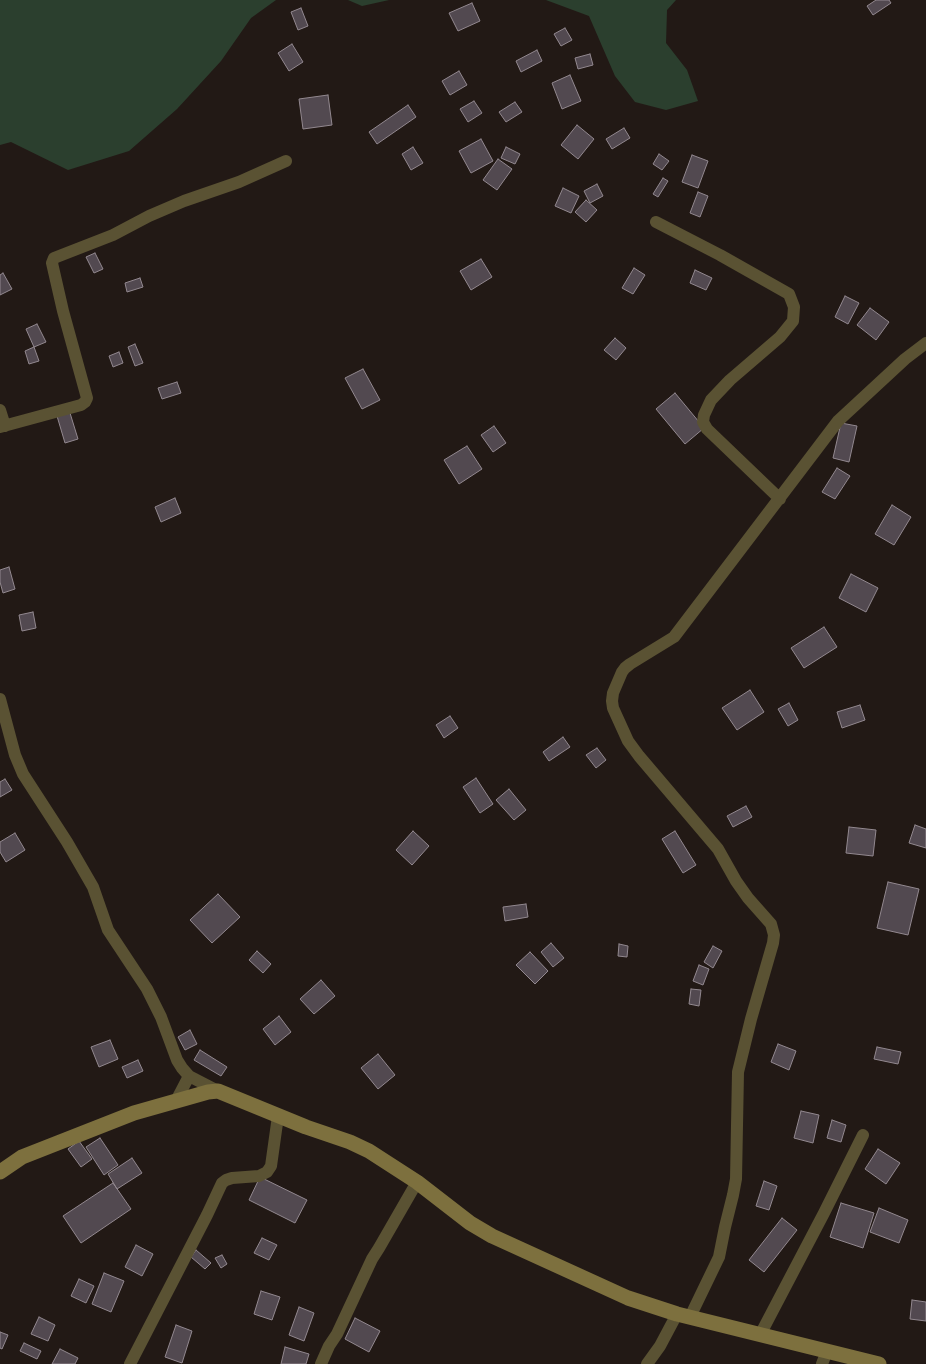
<!DOCTYPE html>
<html>
<head>
<meta charset="utf-8">
<style>
  body { margin:0 }
  canvas { display:block; background:#221915 }
</style>
</head>
<body>
<canvas width="926" height="1364"></canvas>
<script>
const c = document.querySelector('canvas').getContext('2d');
c.lineJoin = 'round';
function fill(path, color) { c.fillStyle = color; c.fill(path, 'evenodd'); }
const toPath = rows => new Path2D(rows.map(r => 'M' + r).join(''));
function trace(path, color, width, dash) { c.strokeStyle = color; c.lineWidth = width; c.lineCap = dash ? 'butt' : 'round'; c.setLineDash(dash || []); c.stroke(path); }
const green = toPath([
  [0,0,276,0,251,18,221,61,177,109,129,151,68,170,11,142,0,145],
  [348,0,389,0,362,6],
  [546,0,676,0,667,10,666,43,687,70,698,101,666,110,635,102,615,76,589,16]
]);
const building = toPath([
  [876,0,889,0,891,3,873,15,867,6,876,0],
  [472,3,480,21,458,31,449,13,472,3],
  [301,8,308,26,298,30,291,12,301,8],
  [565,28,572,40,561,46,554,34,565,28],
  [292,44,303,62,289,71,278,53,292,44],
  [537,50,542,61,521,72,516,61,537,50],
  [590,54,593,65,578,69,575,58,590,54],
  [459,71,467,85,450,95,442,81,459,71],
  [570,75,581,101,562,109,552,83,570,75],
  [328,95,332,125,303,129,299,99,328,95],
  [474,101,482,113,468,122,460,109,474,101],
  [515,102,522,112,506,122,499,112,515,102],
  [408,105,416,117,377,144,369,132,408,105],
  [577,125,594,139,578,159,561,145,577,125],
  [624,128,630,138,612,149,606,139,624,128],
  [481,139,493,161,471,173,459,151,481,139],
  [413,147,423,163,411,170,402,154,413,147],
  [506,147,520,154,515,164,501,158,506,147],
  [659,154,669,161,662,170,653,164,659,154],
  [692,155,708,161,698,188,682,182,692,155],
  [498,159,512,169,497,190,483,180,498,159],
  [663,178,668,181,658,197,653,194,663,178],
  [597,184,603,196,590,203,584,191,597,184],
  [563,188,579,196,571,213,555,206,563,188],
  [698,192,708,196,700,217,690,213,698,192],
  [586,200,597,210,586,222,575,212,586,200],
  [95,253,103,269,94,273,86,257,95,253],
  [481,259,492,277,471,290,460,271,481,259],
  [634,268,645,275,633,294,622,288,634,268],
  [695,270,712,278,706,290,690,283,695,270],
  [3,273,12,289,0,295,0,275,3,273],
  [140,278,143,287,127,292,125,283,140,278],
  [845,296,859,303,848,324,835,317,845,296],
  [870,308,889,322,876,340,857,325,870,308],
  [37,324,46,342,34,347,26,329,37,324],
  [615,338,626,348,616,360,604,350,615,338],
  [135,344,143,363,135,366,128,347,135,344],
  [34,347,39,361,29,364,25,351,34,347],
  [119,352,123,363,113,367,109,356,119,352],
  [363,369,380,400,362,409,345,378,363,369],
  [177,382,181,393,162,399,158,388,177,382],
  [675,393,704,428,685,444,656,409,675,393],
  [70,413,78,439,65,443,57,416,70,413],
  [841,423,857,426,849,462,833,458,841,423],
  [494,426,506,443,493,452,481,435,494,426],
  [467,446,482,469,459,484,444,460,467,446],
  [837,468,850,476,835,499,822,492,837,468],
  [175,498,181,513,161,522,155,507,175,498],
  [892,505,911,517,894,545,875,534,892,505],
  [9,567,15,589,3,593,0,582,0,570,9,567],
  [851,574,878,588,866,612,839,598,851,574],
  [33,612,36,628,22,631,19,615,33,612],
  [824,627,837,647,804,668,791,648,824,627],
  [750,690,764,712,737,730,722,708,750,690],
  [789,703,798,720,788,726,778,709,789,703],
  [860,705,865,720,842,728,837,712,860,705],
  [450,716,458,728,444,738,436,725,450,716],
  [563,737,570,747,549,761,543,752,563,737],
  [597,748,606,760,596,768,586,755,597,748],
  [476,778,493,804,480,813,463,787,476,778],
  [5,779,12,790,0,797,0,782,5,779],
  [509,789,526,810,514,820,496,800,509,789],
  [746,806,752,817,733,827,727,816,746,806],
  [915,825,926,829,926,848,909,843,915,825],
  [849,827,876,830,873,856,846,853,849,827],
  [413,831,429,846,412,865,396,850,413,831],
  [675,831,696,865,683,873,662,839,675,831],
  [15,833,25,850,6,862,0,852,0,842,15,833],
  [888,882,919,889,908,935,877,928,888,882],
  [218,894,240,917,212,943,190,920,218,894],
  [526,904,528,917,505,921,503,907,526,904],
  [551,943,564,958,553,967,541,952,551,943],
  [619,944,628,946,627,957,618,956,619,944],
  [713,946,722,951,713,968,704,962,713,946],
  [257,951,271,964,263,973,249,960,257,951],
  [530,952,548,971,535,984,516,965,530,952],
  [699,965,709,969,703,985,693,981,699,965],
  [321,980,335,996,314,1014,300,999,321,980],
  [691,989,701,990,699,1006,689,1004,691,989],
  [279,1016,291,1032,275,1045,263,1029,279,1016],
  [190,1030,197,1044,185,1050,178,1037,190,1030],
  [110,1040,118,1059,99,1067,91,1047,110,1040],
  [778,1044,796,1051,789,1070,771,1062,778,1044],
  [877,1047,901,1052,898,1064,874,1059,877,1047],
  [200,1050,227,1067,221,1076,194,1060,200,1050],
  [378,1054,395,1075,378,1089,361,1068,378,1054],
  [138,1060,143,1071,127,1078,122,1067,138,1060],
  [801,1111,819,1115,813,1143,794,1138,801,1111],
  [832,1120,846,1125,841,1142,827,1138,832,1120],
  [100,1138,118,1165,104,1175,86,1147,100,1138],
  [79,1141,92,1159,81,1167,68,1149,79,1141],
  [878,1149,900,1163,886,1184,865,1169,878,1149],
  [132,1158,142,1173,117,1189,108,1174,132,1158],
  [260,1177,307,1200,295,1223,249,1200,260,1177],
  [764,1181,777,1186,769,1210,756,1206,764,1181],
  [113,1183,131,1209,81,1243,63,1216,113,1183],
  [841,1203,874,1213,863,1248,830,1237,841,1203],
  [879,1208,908,1220,899,1243,870,1232,879,1208],
  [782,1218,797,1230,764,1272,749,1260,782,1218],
  [262,1238,277,1245,269,1260,254,1253,262,1238],
  [136,1245,153,1254,142,1276,125,1267,136,1245],
  [196,1250,211,1263,205,1269,191,1257,196,1250],
  [222,1255,227,1264,221,1268,215,1258,222,1255],
  [104,1273,124,1281,111,1312,92,1304,104,1273],
  [79,1279,94,1286,86,1303,71,1296,79,1279],
  [261,1291,280,1297,272,1320,254,1314,261,1291],
  [912,1300,926,1302,926,1321,910,1319,912,1300],
  [299,1307,314,1313,304,1341,289,1335,299,1307],
  [39,1317,55,1325,48,1341,31,1334,39,1317],
  [355,1318,380,1331,369,1352,345,1339,355,1318],
  [176,1325,192,1331,182,1363,165,1357,176,1325],
  [0,1332,8,1335,2,1349,0,1348,0,1332],
  [24,1343,41,1351,37,1359,20,1351,24,1343],
  [285,1347,309,1354,306,1364,281,1364,285,1347],
  [60,1349,78,1358,75,1364,52,1364,60,1349]
]);
const street = toPath([
  [656,222,720,255,789,294,794,307,793,321,780,337,730,380,711,400,704,415,703,422,707,429,780,499],
  [0,410,5,426],
  [0,427,81,405,85,402,87,398,63,311,52,263,54,258,113,235,149,216,184,201,239,182,286,161],
  [0,699,15,755,23,774,67,842,93,887,108,930,147,989,161,1017,177,1060,182,1068,189,1076,218,1091],
  [176,1101,189,1076],
  [690,1317,719,1257,725,1227,733,1195,736,1179,738,1072,751,1019,773,943,774,935,771,924,748,898,736,881,718,849,639,756,628,741,613,708,612,701,613,693,622,672,625,668,630,664,674,637,838,421,905,359,926,343],
  [760,1335,824,1213,863,1135],
  [130,1364,207,1215,222,1183,226,1180,232,1178,259,1176,267,1172,271,1166,278,1116],
  [321,1364,329,1346,337,1334,372,1259,379,1248,417,1182],
  [647,1364,660,1346,677,1314],
  [822,1364,827,1351]
]);
const secondary = toPath([
  [0,1172,22,1157,134,1113,208,1092,218,1091,306,1127,350,1142,369,1151,417,1182,470,1223,492,1236,628,1298,677,1314,879,1364]
]);
fill(green, '#2b3f2e');
fill(building, '#524950');
trace(building, '#92888f', 1);
trace(street, '#5a5233', 12);
trace(secondary, '#7d703e', 15);
</script>
</body>
</html>
